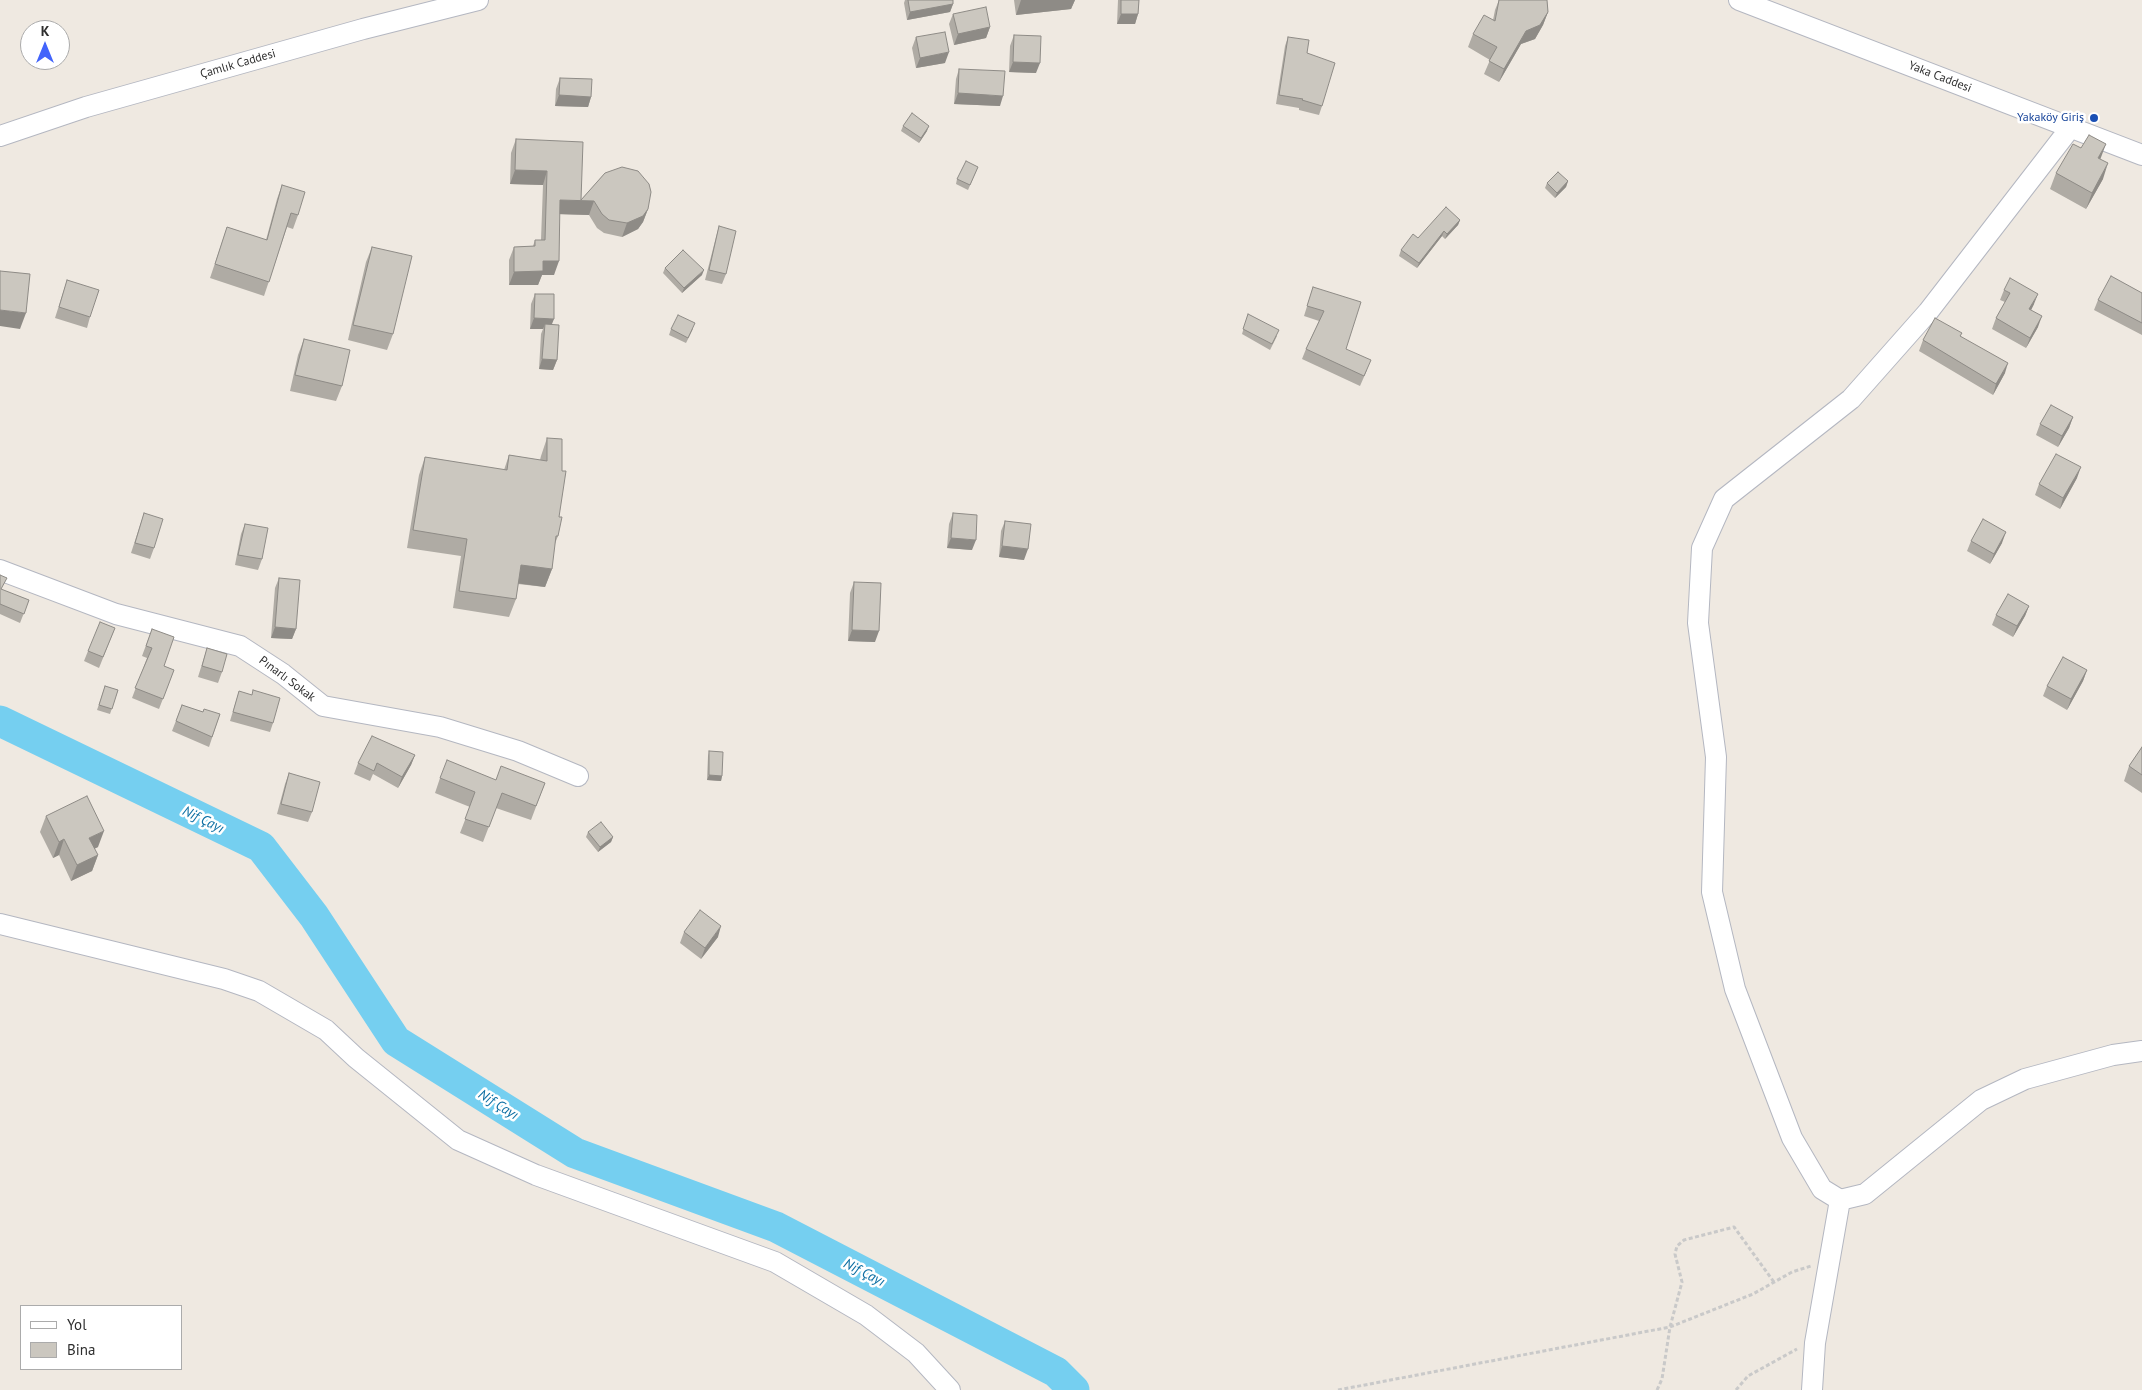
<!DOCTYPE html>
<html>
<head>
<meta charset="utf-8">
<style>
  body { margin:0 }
  #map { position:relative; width:2142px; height:1390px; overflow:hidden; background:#efe9e1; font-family:"PT Sans",sans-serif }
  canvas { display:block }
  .legend { position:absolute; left:20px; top:1305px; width:162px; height:65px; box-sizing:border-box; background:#fff; border:1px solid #ababab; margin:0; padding:6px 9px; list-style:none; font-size:15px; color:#2e2e2e }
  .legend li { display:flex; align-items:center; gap:10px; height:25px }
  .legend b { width:25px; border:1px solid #ababab }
  .north { position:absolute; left:20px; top:20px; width:50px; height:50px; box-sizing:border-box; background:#fff; border:1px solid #ababab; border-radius:50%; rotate:0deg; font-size:14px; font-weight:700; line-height:20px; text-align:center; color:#2e2e2e }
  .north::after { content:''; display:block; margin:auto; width:18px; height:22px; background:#4264fb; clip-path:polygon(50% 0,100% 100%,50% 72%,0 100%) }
</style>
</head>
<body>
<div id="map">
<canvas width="2142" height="1390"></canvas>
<ul class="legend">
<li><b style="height:6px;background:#fff"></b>Yol</li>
<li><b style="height:14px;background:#cbc7bf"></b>Bina</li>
</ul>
<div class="north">K</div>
</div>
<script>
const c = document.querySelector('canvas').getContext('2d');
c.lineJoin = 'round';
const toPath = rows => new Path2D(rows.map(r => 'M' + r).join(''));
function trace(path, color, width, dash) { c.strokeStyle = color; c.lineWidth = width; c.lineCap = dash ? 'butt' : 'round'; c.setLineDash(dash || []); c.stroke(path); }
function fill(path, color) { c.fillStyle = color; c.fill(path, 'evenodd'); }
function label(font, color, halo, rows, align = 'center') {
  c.font = font + ' "PT Sans",sans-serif'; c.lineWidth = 5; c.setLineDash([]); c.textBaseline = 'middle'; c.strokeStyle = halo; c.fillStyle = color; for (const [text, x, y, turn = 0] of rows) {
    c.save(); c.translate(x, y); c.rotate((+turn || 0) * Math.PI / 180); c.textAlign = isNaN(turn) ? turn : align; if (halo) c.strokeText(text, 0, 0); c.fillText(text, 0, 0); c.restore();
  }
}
const river = toPath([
  [0,721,261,847,314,916,396,1041,575,1153,776,1227,1056,1372,1074,1390]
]);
const path = toPath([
  [1338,1390,1670,1327,1753,1294,1792,1272,1811,1266],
  [1657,1390,1662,1379,1670,1327,1682,1282,1675,1254,1677,1246,1684,1240,1734,1227,1774,1282],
  [1736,1390,1748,1376,1797,1349]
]);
const minor = toPath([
  [1739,0,2142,155],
  [2071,127,1928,312,1851,399,1724,499,1702,548,1698,623,1716,757,1712,892,1735,989,1792,1138,1822,1189,1840,1200,1865,1194,1981,1100,2025,1079,2113,1055,2142,1051],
  [0,136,86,107,363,29,478,0],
  [0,570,116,614,240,646,283,674,323,706,440,727,518,751,578,776],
  [0,924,224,979,259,991,326,1030,356,1058,458,1140,536,1175,775,1262,866,1315,916,1353,950,1390],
  [1812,1390,1815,1343,1840,1200]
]);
const wall = toPath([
  [905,0,953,0,953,4,950,12,907,20,904,3],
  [1014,0,1075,0,1071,9,1016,15],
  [1118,0,1139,0,1138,14,1135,24,1117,24],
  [1499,0,1547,0,1548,12,1543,25,1535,39,1521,44,1499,82,1484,74,1490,60,1468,47,1473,34,1493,20,1495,10],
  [953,14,990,27,986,38,954,45,949,24],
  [1014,35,1036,73,1009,72,1010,46],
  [916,37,945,63,916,68,912,48],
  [1288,37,1307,53,1322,106,1319,115,1299,110,1299,108,1276,104,1285,46],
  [959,69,1000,106,954,104,956,79],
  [560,78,591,97,588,107,555,106,556,89],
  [903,126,927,131,919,143,901,131],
  [516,139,581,200,605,173,648,209,643,222,638,229,622,237,604,233,597,228,589,215,559,214,554,275,542,275,538,285,509,285,509,260,514,247,533,246,535,240,541,240,543,185,510,184,511,153],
  [2100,159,2103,179,2086,209,2050,189,2056,173],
  [978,167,968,190,956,184,957,179],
  [1568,181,1566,187,1555,198,1545,188,1547,183],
  [282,185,298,215,293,229,287,227,264,296,210,278,227,227,266,240,277,199],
  [1460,220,1458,225,1445,239,1442,236,1417,268,1399,256,1401,250,1418,238],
  [719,226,726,274,722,284,705,280,716,237],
  [372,247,393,334,387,350,348,340,366,262],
  [665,268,702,275,682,293,663,273],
  [67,280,90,317,87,328,55,318],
  [1313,287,1346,349,1367,370,1360,386,1302,359,1306,349,1319,321,1304,316],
  [2004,290,2034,304,2031,310,2038,327,2026,348,1992,329,1996,318,2005,302,2000,300],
  [2142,293,2142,335,2094,310,2098,300],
  [535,294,552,324,557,360,553,370,539,369,541,334,543,329,530,329,531,304],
  [1248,314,1277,336,1270,350,1242,334],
  [671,329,693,329,686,343,669,335],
  [1962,333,1960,336,2005,373,1993,395,1919,351,1923,340],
  [304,339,342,386,336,401,290,391,298,355],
  [2073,417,2069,428,2058,447,2036,435,2040,424],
  [547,438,559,517,558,536,554,546,552,569,545,587,518,584,516,599,509,617,453,608,461,556,407,548,419,475,425,457,504,470,509,455,540,460,541,456],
  [2077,478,2060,509,2035,495,2039,484],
  [144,513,154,548,150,559,131,553],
  [953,513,972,550,947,548,949,524],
  [1005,521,1024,560,999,557,1001,531],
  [245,524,262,559,258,570,235,565,241,534],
  [1971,541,2002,543,1990,564,1967,551],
  [0,575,2,590,29,600,20,623,0,614],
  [279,578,296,629,292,639,271,638,275,588],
  [854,582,875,642,848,641,850,593],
  [2029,606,2025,616,2013,637,1992,625,1996,615],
  [115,628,99,668,84,661,88,651],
  [152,629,164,666,174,670,159,709,132,698,147,658,142,656],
  [207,648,222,672,218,683,198,677],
  [2087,670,2083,681,2067,710,2043,696,2047,686],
  [105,686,118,690,110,714,97,710],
  [239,691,273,723,270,732,230,721],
  [182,705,203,712,220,714,209,747,172,731],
  [2142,747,2142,793,2124,781,2129,766],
  [709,751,722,776,721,781,707,780,708,756],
  [415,755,411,765,398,788,373,774,370,781,354,774,358,763],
  [289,773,312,812,308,822,277,814,285,784],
  [440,778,496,780,545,783,531,820,496,808,483,842,460,833,470,807,435,793],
  [46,816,98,847,94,849,98,855,92,871,71,881,59,855,53,858,40,832],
  [588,832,613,837,611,842,598,852,586,837],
  [684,932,718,937,701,959,680,943]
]);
const shadedWall = toPath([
  [1021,0,1075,0,1071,9,1016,15],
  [953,4,950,12,907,20,910,12],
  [1548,12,1543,25,1535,39,1521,44,1499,82,1504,69,1526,31],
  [1121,14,1138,14,1135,24,1117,24],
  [990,27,986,38,954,45,958,34],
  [949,52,945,63,916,68,920,58],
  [1013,62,1040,63,1036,73,1009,72],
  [958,93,1003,96,1000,106,954,104],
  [559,95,591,97,588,107,555,106],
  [929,126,927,131,919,143,921,138],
  [2106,144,2100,160,2098,158],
  [2108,163,2103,179,2086,209,2092,193],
  [515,170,547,171,543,185,510,184],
  [1568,181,1566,187,1555,198,1557,193],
  [560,200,594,201,589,215,555,214],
  [648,209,643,222,638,229,622,237,627,223],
  [1460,220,1458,225,1445,239,1447,234],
  [1444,231,1442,236,1417,268,1419,263],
  [543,261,559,261,554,275,542,275,538,285,509,285,514,272],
  [704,270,702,275,682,293,684,288],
  [2038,294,2034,304,2026,320,2029,309],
  [0,310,26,313,20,329,0,326],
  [2042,316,2038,327,2026,348,2030,338],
  [534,318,554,319,550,329,545,324,543,329,530,329],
  [542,359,557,360,553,370,539,369],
  [2008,363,2005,373,1993,395,1996,384],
  [2073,417,2069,428,2058,447,2062,436],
  [2081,467,2077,478,2060,509,2063,498],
  [2006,532,2002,543,1990,564,1994,554],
  [951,538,976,540,972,550,947,548],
  [1002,546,1028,549,1024,560,999,557],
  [521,565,552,569,545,587,515,583],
  [2029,606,2025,616,2013,637,2017,626],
  [275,627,296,629,292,639,271,638],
  [852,630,879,631,875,642,848,641],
  [2087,670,2083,681,2067,710,2071,699],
  [415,755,411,765,398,788,402,777],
  [709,775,722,776,721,781,707,780],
  [104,831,98,847,83,854,89,838],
  [613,837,611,842,598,852,600,847],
  [64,839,59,855,53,858,59,842],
  [98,855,92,871,71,881,77,865],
  [721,926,718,937,701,959,705,948]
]);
const building = toPath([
  [908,0,953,0,953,4,910,12,908,0],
  [1121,0,1139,0,1138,14,1121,14,1121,0],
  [1499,0,1547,0,1548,12,1540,25,1526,31,1504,69,1489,61,1497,47,1473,34,1484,15,1495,21,1499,0],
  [986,7,990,27,958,34,953,14,986,7],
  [945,32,949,52,920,58,916,37,945,32],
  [1014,35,1041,36,1040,63,1013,62,1014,35],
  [1288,37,1309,40,1307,53,1335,63,1322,106,1302,100,1303,99,1279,95,1288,37],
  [959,69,1005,71,1003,96,958,93,959,69],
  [560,78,592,79,591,97,559,95,560,78],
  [912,113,929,126,921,138,903,126,912,113],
  [2089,135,2106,144,2098,158,2108,163,2092,193,2056,173,2073,144,2081,148,2089,135],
  [516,139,583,142,581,200,605,173,622,167,638,171,649,184,651,192,648,209,643,216,627,223,609,220,602,214,594,201,560,200,559,261,543,261,543,271,514,272,514,247,535,246,535,240,545,240,547,171,515,170,516,139],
  [966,161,978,167,970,185,957,179,966,161],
  [1558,172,1568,181,1557,193,1547,183,1558,172],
  [282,185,305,192,298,215,291,213,269,282,215,264,227,227,267,240,282,185],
  [1446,207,1460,220,1447,234,1444,231,1419,263,1401,250,1413,234,1418,238,1446,207],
  [719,226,736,231,726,274,709,270,719,226],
  [372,247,412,256,393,334,353,325,372,247],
  [683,250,704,270,684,288,665,268,683,250],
  [0,271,30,274,26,313,0,310,0,271],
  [2111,276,2142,293,2142,323,2098,300,2111,276],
  [2010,278,2038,294,2029,309,2042,316,2030,338,1996,318,2010,293,2004,290,2010,278],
  [67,280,99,290,90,317,59,307,67,280],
  [1313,287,1361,302,1346,349,1371,360,1364,376,1306,349,1324,311,1307,306,1313,287],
  [535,294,554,294,554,319,534,318,535,294],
  [1248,314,1279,330,1272,344,1243,329,1248,314],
  [678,315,695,323,688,338,671,329,678,315],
  [1935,318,1962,333,1960,336,2008,363,1996,384,1923,340,1935,318],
  [545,324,559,325,557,360,542,359,545,324],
  [304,339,350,350,342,386,295,375,304,339],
  [2051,405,2073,417,2062,436,2040,424,2051,405],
  [547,438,562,439,562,471,566,471,559,517,562,517,558,536,556,536,552,569,521,565,516,599,459,591,467,539,413,530,425,457,507,470,509,455,547,461,547,438],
  [2056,454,2081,467,2063,498,2039,484,2056,454],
  [144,513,163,519,154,548,135,543,144,513],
  [953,513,977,515,976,540,951,538,953,513],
  [1983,519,2006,532,1994,554,1971,541,1983,519],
  [1005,521,1031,524,1028,549,1002,546,1005,521],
  [245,524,268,528,262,559,238,555,245,524],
  [0,575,7,578,1,589,29,600,24,614,0,604,0,575],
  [279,578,300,580,296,629,275,627,279,578],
  [854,582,881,583,879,631,852,630,854,582],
  [2008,594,2029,606,2017,626,1996,615,2008,594],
  [100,622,115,628,103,657,88,651,100,622],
  [152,629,174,637,164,666,174,670,163,699,135,688,152,648,146,646,152,629],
  [207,648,227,654,222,672,202,666,207,648],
  [2063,657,2087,670,2071,699,2047,686,2063,657],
  [105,686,118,690,112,709,99,705,105,686],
  [253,690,280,698,273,723,233,712,239,691,252,695,253,690],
  [182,705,203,712,204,709,220,714,212,737,176,721,182,705],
  [372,736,415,755,402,777,377,763,374,771,358,763,372,736],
  [2142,747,2142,775,2129,766,2142,747],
  [709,751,723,752,722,776,709,775,709,751],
  [447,760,496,780,501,766,545,783,536,806,502,793,489,827,465,819,475,792,440,778,447,760],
  [289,773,320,782,312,812,281,804,289,773],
  [87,796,104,831,89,838,98,855,77,865,64,839,59,842,46,816,87,796],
  [601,822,613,837,600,847,588,832,601,822],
  [700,910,721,926,705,948,684,932,700,910]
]);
const markers = [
  [2094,118,5,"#1a4fb4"]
];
const streetNames = [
  ["Çamlık Caddesi",238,64,-16],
  ["Yaka Caddesi",1940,77,21],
  ["Pınarlı Sokak",287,679,37]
];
const transitNames = [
  ["Yakaköy Giriş",2084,118]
];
const waterNames = [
  ["Nif Çayı",203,820,26],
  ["Nif Çayı",498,1105,32],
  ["Nif Çayı",864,1273,27]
];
trace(river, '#75cff0', 31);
trace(minor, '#b4b7c1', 22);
trace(path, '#c9c9c9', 3, [4, 2.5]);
trace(minor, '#fff', 20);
fill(wall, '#afaba4');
fill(shadedWall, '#8e8b86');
fill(building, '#cbc7bf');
trace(building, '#8e8b86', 1);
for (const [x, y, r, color] of markers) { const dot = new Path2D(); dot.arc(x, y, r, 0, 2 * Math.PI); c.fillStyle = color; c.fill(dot); trace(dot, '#fff', 2); }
label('12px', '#2e2e2e', '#fff', streetNames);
label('12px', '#164399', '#fff', transitNames, 'right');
label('italic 14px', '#0d6fa3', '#fff', waterNames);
</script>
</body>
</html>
